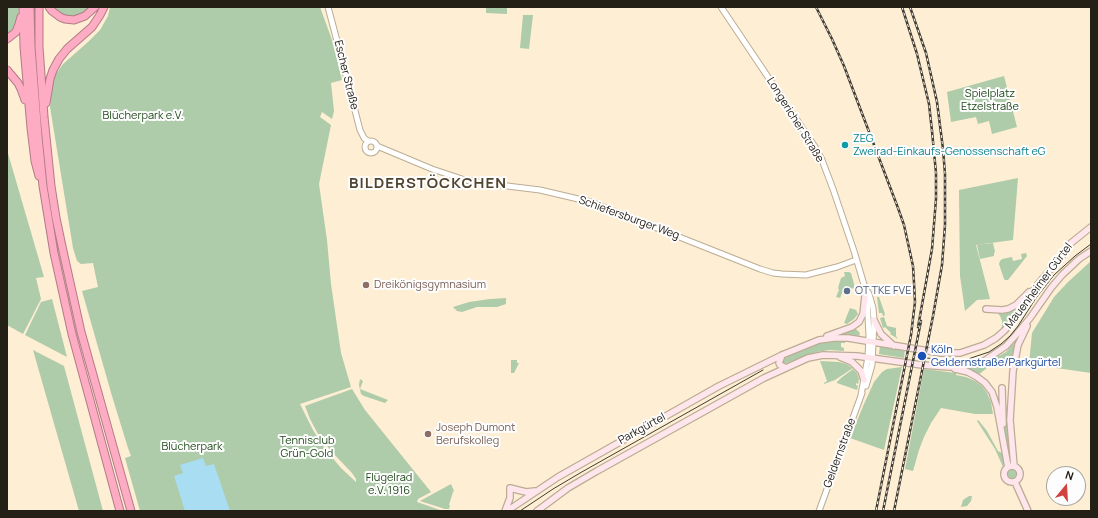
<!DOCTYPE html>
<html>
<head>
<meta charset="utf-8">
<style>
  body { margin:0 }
  #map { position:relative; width:1098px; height:518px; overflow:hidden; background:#fdeed4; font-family:Manrope,sans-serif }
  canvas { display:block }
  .frame { position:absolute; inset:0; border:8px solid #252016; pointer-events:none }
  .north { position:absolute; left:1046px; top:466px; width:40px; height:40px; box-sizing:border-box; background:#fdfdfd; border:1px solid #a7a5a1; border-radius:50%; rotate:18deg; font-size:11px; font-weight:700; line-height:16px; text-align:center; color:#252016 }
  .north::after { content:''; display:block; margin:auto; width:14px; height:18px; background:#d1433c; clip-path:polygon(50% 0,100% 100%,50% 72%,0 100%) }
</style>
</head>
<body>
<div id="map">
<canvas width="1098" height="518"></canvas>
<div class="frame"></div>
<div class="north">N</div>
</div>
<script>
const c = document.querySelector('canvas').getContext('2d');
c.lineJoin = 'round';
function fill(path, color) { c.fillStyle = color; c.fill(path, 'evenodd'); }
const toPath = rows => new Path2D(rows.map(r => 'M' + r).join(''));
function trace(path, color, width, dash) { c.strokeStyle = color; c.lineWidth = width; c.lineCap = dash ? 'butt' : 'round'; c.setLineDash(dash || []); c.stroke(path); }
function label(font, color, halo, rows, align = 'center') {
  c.font = font + ' Manrope,sans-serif'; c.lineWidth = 4; c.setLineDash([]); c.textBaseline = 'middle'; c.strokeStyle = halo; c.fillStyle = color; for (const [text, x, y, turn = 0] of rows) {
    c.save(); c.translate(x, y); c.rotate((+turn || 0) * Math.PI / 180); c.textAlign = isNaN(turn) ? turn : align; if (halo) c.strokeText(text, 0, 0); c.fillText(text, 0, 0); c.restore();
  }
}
const green = toPath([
  [7,7,19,7,18,20,15,29,7,36],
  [52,7,93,7,89,11,73,17,65,16],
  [110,7,320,7,332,40,342,80,331,83,334,111,332,119,322,112,320,117,331,125,319,184,327,240,331,284,341,353,351,387,300,404,313,430,325,449,341,468,356,482,356,479,352,473,331,451,318,434,310,419,305,406,352,389,365,410,431,492,418,499,417,502,443,511,140,511,125,458,131,456,128,448,112,396,82,291,98,287,93,263,81,264,77,261,73,248,50,107,53,78,63,64,88,42,100,30,108,16],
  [486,7,507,7,507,14,486,13],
  [523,15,533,15,529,49,520,48],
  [1004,76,1017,127,992,134,989,121,978,124,976,117,951,122,947,92],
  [7,150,44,277,36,278,41,299,39,303,23,334,7,325],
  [1018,178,1013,240,976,245,990,299,977,300,965,311,960,276,959,190],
  [993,243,995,252,994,253,994,256,980,259,977,245],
  [1026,253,1027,256,1008,280,1005,280,1004,279,999,264,1000,261,1002,259,1012,257,1013,261,1022,259,1021,254],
  [1091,261,1091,373,1029,364,1032,333,1054,297,1068,282],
  [844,272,849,272,851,273,854,284,854,289,845,286,840,298,836,297,839,290,838,288,841,278,845,276],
  [877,297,879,297,885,314,884,316,883,316,882,313,879,313],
  [506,298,506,304,497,307,477,307,462,312,457,311,453,307,469,302,490,299],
  [52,299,67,357,25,335,41,302],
  [1020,305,1010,319,1001,329,1002,326,1002,321,1000,316,997,312],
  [850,308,856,310,858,314,854,319,847,324,844,323],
  [884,317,887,326,896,328,896,336,898,339,890,334,891,333,885,327,883,328,880,318],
  [855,328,860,333,859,336,838,334],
  [832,340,845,340,845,343,841,343,841,347,844,348,844,351,829,350,817,352,784,364,782,362,783,359,800,351,824,342],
  [1017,340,1012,359,1004,359,994,363,992,360,1006,352],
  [880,346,905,349,904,358,879,354],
  [33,350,64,366,103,511,79,511],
  [511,360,517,360,517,363,519,363,514,373,511,373],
  [820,361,839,362,846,364,853,368,835,380,824,384,824,383,827,381],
  [985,364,987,368,978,375,964,369],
  [902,367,884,450,850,438,864,404,874,382,882,372,887,369],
  [853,369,857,373,859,379,858,384,856,383,856,385,858,386,857,390,837,383,837,382,841,378],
  [924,369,956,373,956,375,966,377,975,381,982,386,987,393,991,402,993,414,975,414,941,408,931,423,924,437,919,450,913,471,905,469],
  [360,379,363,381,360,389,388,400,385,403,364,396,361,394,359,385],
  [1005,409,1006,409,1012,458,1008,458,1005,446,1004,429],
  [978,420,979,421,987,431,998,451,1002,453,1004,462,1003,467,995,449,977,421],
  '1006.5 474a5.5 5.5 0 1 1 11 0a5.5 5.5 0 1 1-11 0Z',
  [451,484,454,491,453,492,449,505,450,505,449,509,445,509,420,501],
  [969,496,972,496,971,501,967,506,961,507,963,500]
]);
const water = toPath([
  [203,458,206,466,214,464,230,511,185,511,174,476,183,473,180,465]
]);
const tertiary = toPath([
  [328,7,341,56,360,130,364,138,368,141],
  [721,7,815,147,822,160,833,189,854,251,865,288,865,296,867,299,869,335,868,357,861,395],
  '365 147a6 6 0 1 1 12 0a6 6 0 1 1-12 0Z',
  [377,146,432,169,465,180,491,184,540,190,591,202,760,269,773,273,782,274,806,275,837,267,856,260],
  [865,288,869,294,873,308,874,320,872,365,866,386],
  [819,511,862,393]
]);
const secondary = toPath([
  [986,309,1002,310,1008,309,1016,305,1029,292],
  [874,320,881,334,894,346],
  [827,336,852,327,859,322,863,314,865,296],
  [782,355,779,363,780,365,786,368],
  [840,357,852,362,861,371,864,380],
  [955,369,968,372,977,377,985,383,992,392,997,407,1008,467],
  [1002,388,1003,424],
  [1014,466,1010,420,1013,371,1018,345,1027,326],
  '1004 474a8 8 0 1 1 16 0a8 8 0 1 1-16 0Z',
  [1015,482,1028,511],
  [505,511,510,498,510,488,526,492,535,491],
  [507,511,558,477,719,386,782,355,819,340,834,338,848,338,941,353,960,353,984,345,996,338,1004,331,1013,321,1038,284,1062,256,1071,243,1091,227],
  [537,511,568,488,597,471,764,378,808,358,823,355,857,356,922,365,949,367,961,367,984,361,1006,346,1016,335,1030,318,1051,288,1062,275,1079,259,1091,251]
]);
const motorway = toPath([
  [23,7,24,47,31,128,35,161,39,176],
  [30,7,31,47,38,136,43,186,54,253,72,334,120,511],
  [39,7,39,47,44,117,51,186,56,218,63,251,81,332,131,511],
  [49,7,52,11,60,17,65,19,74,20,85,16,95,7],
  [7,39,16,32,19,24,21,17],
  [7,70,18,83,21,89,25,100],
  [46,103,50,79,53,70,59,59,67,49,92,27,100,15,104,7]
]);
const tram = toPath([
  [927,358,952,361,968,359,989,352,1001,344,1010,336,1018,326,1036,298,1054,275,1075,256,1091,244],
  [520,511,553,489,580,473,763,370]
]);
const rail = toPath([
  [816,7,832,39,844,66,898,208,904,225,913,266,914,283,915,302,911,335,876,511],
  [902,7,917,54,929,104,932,131,936,173,936,199,932,249,918,327],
  [883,511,921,321],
  [894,511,933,316,942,265,945,225,945,174,943,149,937,102,926,53,910,7]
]);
const markers = [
  [845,145,4,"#0f9aa8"],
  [366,285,4,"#8d6e63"],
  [847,291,4,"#5c6f8a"],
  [922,356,5,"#1a4fb4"],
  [428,434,4,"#8d6e63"]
];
const streetNames = [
  ["Escher Straße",346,75,76],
  ["Longericher Straße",795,120,58],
  ["Schiefersburger Weg",629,218,20],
  ["Mauenheimer Gürtel",1039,286,-53],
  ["Parkgürtel",642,429,-29],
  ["Geldernstraße",840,453,-70]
];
const parkNames = [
  ["Spielplatz",990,94],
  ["Etzelstraße",990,107],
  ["Blücherpark e.V.",143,116],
  ["Tennisclub",307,441],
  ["Grün-Gold",307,454],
  ["Blücherpark",192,447],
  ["Flügelrad",389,478],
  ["e.V. 1916",389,491]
];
const cultureNames = [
  ["ZEG",853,139],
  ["Zweirad-Einkaufs-Genossenschaft eG",853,152]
];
const educationNames = [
  ["Dreikönigsgymnasium",374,285],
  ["Joseph Dumont",436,428],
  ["Berufskolleg",436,441]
];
const serviceNames = [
  ["OT TKE FVE",855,291]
];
const transitNames = [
  ["Köln",931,350],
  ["Geldernstraße/Parkgürtel",931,363]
];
const districtNames = [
  ["BILDERSTÖCKCHEN",428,184]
];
fill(green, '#aecbaa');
fill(water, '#a9def2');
trace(tertiary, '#bbad94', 7);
trace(secondary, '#bbad94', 8);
trace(motorway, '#b27b87', 9);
trace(tertiary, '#fff', 5);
trace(secondary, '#ffe6ed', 5.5);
trace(motorway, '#feacc4', 7);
trace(tram, '#433c30', 1);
trace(rail, '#433c30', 2.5);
trace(rail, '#fdfdfd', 1, [3]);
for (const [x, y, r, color] of markers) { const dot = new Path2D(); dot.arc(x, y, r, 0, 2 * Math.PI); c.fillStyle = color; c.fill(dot); trace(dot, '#fdfdfd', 1.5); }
label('11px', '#252016', '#fdfdfd', streetNames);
label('11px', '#1f4a19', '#fdfdfd', parkNames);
label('11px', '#0d838f', '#fdfdfd', cultureNames, 'left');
label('11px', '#785e54', '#fdfdfd', educationNames, 'left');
label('11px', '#4e5e75', '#fdfdfd', serviceNames, 'left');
label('11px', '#164399', '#fdfdfd', transitNames, 'left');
c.letterSpacing = '1px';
label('bold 15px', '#50442e', '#fdfdfd', districtNames);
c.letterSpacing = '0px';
</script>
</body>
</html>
